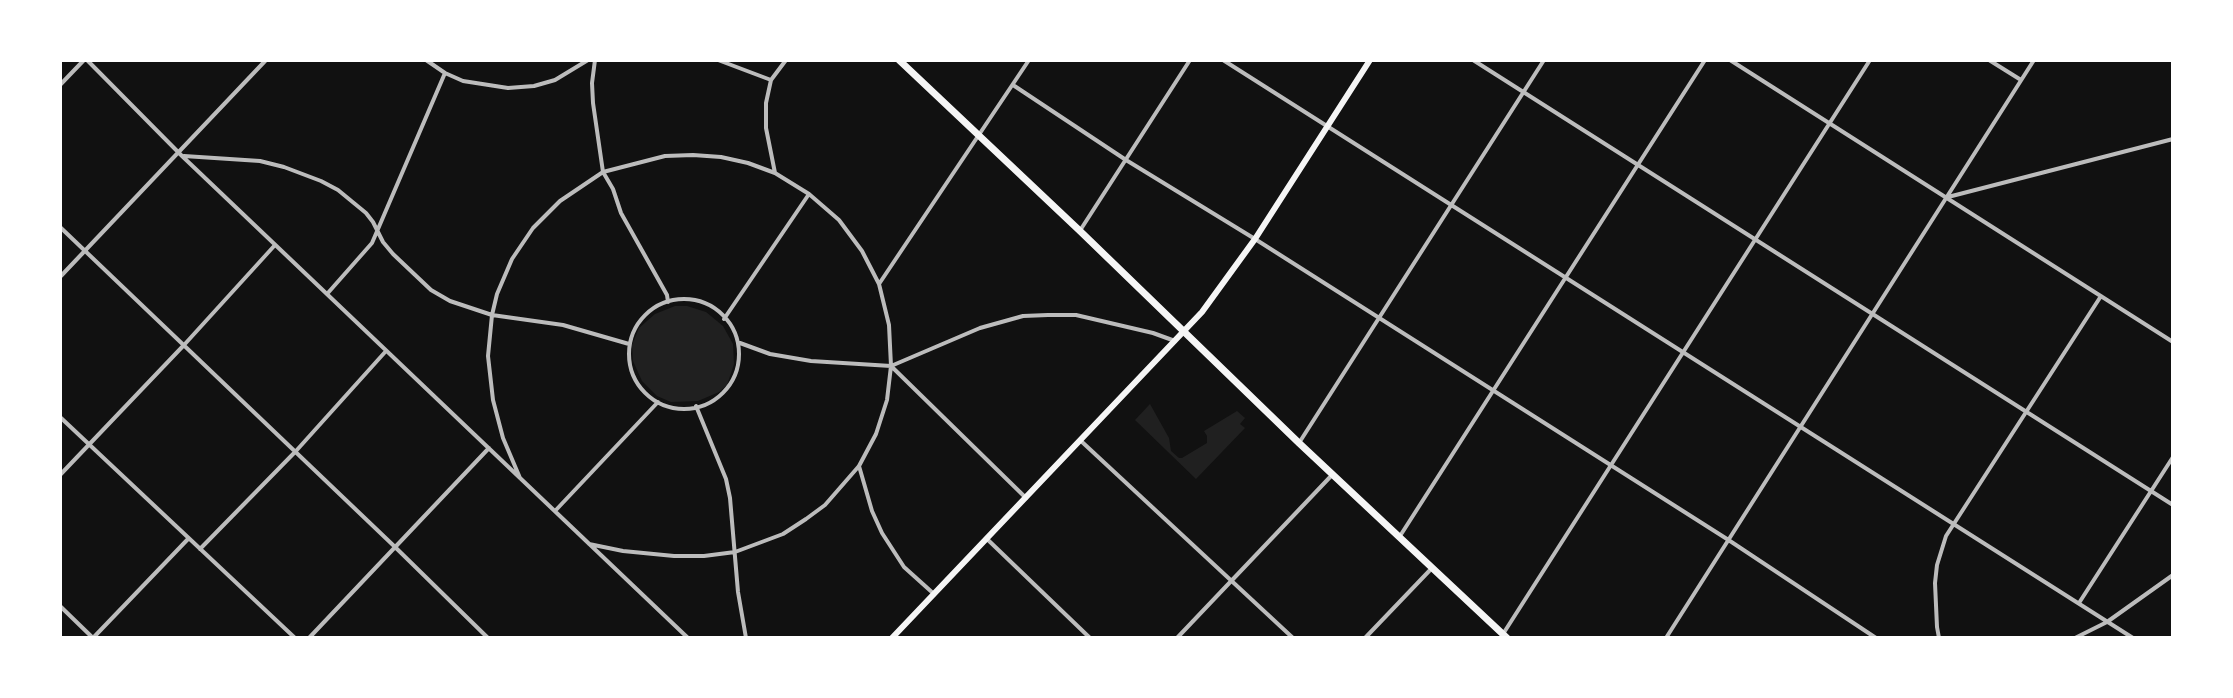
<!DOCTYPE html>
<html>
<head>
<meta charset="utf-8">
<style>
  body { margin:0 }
  #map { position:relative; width:2233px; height:698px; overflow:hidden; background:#111; font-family:Raleway,sans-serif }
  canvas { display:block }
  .frame { position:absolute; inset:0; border:62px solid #fff; pointer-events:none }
</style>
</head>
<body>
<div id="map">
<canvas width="2233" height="698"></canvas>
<div class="frame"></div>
</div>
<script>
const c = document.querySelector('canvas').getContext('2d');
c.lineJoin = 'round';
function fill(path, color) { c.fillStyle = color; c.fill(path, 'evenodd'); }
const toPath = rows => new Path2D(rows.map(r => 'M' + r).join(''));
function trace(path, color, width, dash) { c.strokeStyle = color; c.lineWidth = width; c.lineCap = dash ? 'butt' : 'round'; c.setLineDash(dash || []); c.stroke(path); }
const green = toPath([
  [675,306,687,306,706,312,723,326,733,344,734,364,727,385,719,392,698,401,671,402,657,396,642,381,633,361,632,345,639,328,655,314],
  [1150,404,1169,438,1171,451,1179,458,1182,458,1207,443,1207,436,1204,431,1237,411,1245,418,1240,424,1245,428,1196,479,1135,420]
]);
const minor = toPath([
  [87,60,182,156,688,638],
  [426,60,445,73,463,81,508,88,534,86,555,80,588,60],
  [595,60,592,83,593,103,603,172,613,189,621,213,667,295,668,302],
  [718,60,771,80],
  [1223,60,2133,638],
  [1473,60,2173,505],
  [1730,60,2173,342],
  [1989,60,2021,80],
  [60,85,84,60],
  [1013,85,1126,160,1255,239,1727,539,1876,638],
  [184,156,260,161,284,167,321,181,338,190,366,213,373,222,383,242,393,254,431,290,450,301,492,315,563,325,629,344],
  [775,173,766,128,766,103,771,80,786,60],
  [1948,197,2173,139],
  [60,227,394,546,488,638],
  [1081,229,1190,60],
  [60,277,266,60],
  [879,284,1029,60],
  [327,294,372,243,445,73],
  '629 354a55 55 0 1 1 110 0a55 55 0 1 1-110 0Z',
  [724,319,809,194],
  [740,343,770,354,811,361,891,366,980,328,1023,316,1048,315,1076,315,1153,333,1175,341],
  [891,366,1026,498],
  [696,406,726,479,730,498,738,592,746,638],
  [60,417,295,638],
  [1081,441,1293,638],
  [1299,443,1544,60],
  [859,466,872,511,882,533,904,567,934,594],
  [60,475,184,345,275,245],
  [520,478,503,438,493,400,488,356,492,315,497,294,512,259,533,228,560,201,603,172,665,156,693,155,721,157,748,163,775,173,809,194,839,220,862,251,879,284,889,325,891,366,887,400,876,434,859,466,825,505,806,519,783,534,735,552,704,556,674,556,623,551,589,544],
  [555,511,658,402],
  [1400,536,1705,60],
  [987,539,1090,638],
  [200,549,296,451,386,351],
  [2079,603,2173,457],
  [60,606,93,638],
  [1503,634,1870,60],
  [93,638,188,539],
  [309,638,489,448],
  [1177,638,1332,475],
  [1365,638,1432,568],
  [1666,638,2034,60],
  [1939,638,1937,627,1935,583,1937,565,1946,536,2101,296],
  [2075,638,2107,622,2173,575]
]);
const secondary = toPath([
  [892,638,1202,312,1255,239,1370,60]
]);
const primary = toPath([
  [899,60,1080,231,1299,443,1507,638]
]);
fill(green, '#202020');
trace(minor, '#bcbcbc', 4);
trace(secondary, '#f5f5f5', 6);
trace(primary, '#f5f5f5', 7);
</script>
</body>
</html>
